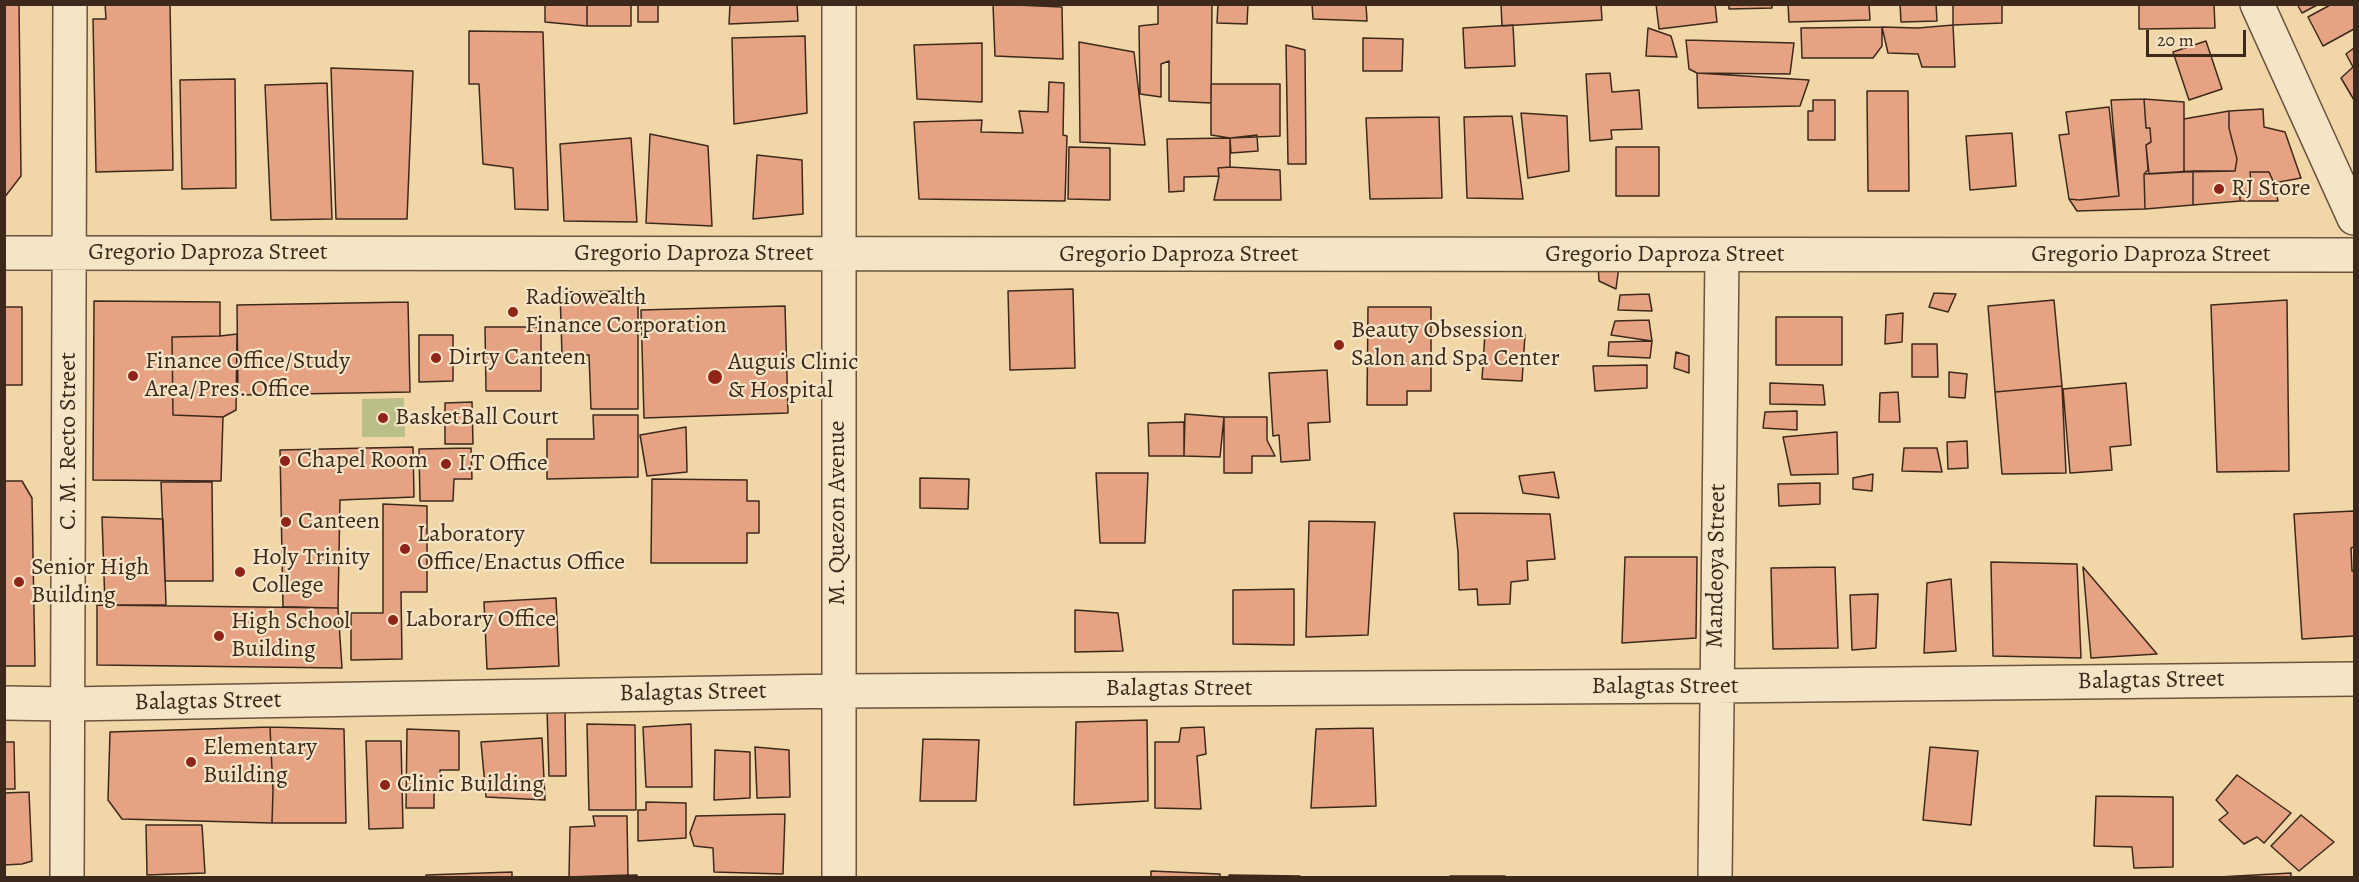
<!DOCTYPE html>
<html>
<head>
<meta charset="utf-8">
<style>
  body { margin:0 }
  #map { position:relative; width:2359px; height:882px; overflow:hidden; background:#f1d6a8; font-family:Alegreya,serif }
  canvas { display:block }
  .frame { position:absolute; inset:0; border:6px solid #3d291c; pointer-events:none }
  .scale { position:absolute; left:2146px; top:30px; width:100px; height:27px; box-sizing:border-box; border:3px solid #3d291c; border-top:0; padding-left:8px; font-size:18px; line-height:21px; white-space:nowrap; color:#3d291c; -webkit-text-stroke:4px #f6e4c6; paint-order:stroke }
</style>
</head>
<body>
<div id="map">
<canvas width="2359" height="882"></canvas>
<div class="frame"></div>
<div class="scale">20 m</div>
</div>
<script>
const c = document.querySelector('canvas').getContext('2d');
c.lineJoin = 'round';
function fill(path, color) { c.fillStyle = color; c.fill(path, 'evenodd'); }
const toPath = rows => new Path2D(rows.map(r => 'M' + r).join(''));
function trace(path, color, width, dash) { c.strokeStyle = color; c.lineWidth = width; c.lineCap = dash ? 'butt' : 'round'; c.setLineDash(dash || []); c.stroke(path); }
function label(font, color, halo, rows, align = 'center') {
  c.font = font + ' Alegreya,serif'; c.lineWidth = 4.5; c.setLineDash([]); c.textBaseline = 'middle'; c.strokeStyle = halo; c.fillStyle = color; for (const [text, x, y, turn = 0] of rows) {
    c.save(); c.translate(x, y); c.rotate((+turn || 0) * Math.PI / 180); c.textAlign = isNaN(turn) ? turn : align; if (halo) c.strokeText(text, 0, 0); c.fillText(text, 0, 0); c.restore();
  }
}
const green = toPath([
  [404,398,405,437,362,437,362,399]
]);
const building = toPath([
  [4,4,19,4,21,176,4,198,4,4],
  [105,4,170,4,173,170,96,172,93,19,106,19,105,4],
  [545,4,587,4,587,26,545,22,545,4],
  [587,4,631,4,631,26,587,26,587,4],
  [638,4,658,4,658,22,638,22,638,4],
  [730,4,797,4,798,21,729,24,730,4],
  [993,4,1062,7,1063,59,995,56,993,4],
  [1158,4,1212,4,1211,103,1169,101,1169,61,1161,64,1161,97,1140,94,1139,26,1158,24,1158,4],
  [1218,4,1248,4,1247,24,1217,23,1218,4],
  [1312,4,1366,4,1367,21,1313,19,1312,4],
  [1501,4,1601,4,1602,20,1502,26,1501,4],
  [1656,4,1715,4,1717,22,1659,29,1656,4],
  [1729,4,1772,4,1772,8,1729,9,1729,4],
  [1788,4,1869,4,1870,20,1789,22,1788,4],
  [1900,4,1936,4,1937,21,1901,22,1900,4],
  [1953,4,2002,4,2002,23,1953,25,1953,4],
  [2139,4,2214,4,2215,28,2139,29,2139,4],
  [2297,4,2319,4,2302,13,2297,4],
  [2332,4,2354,4,2354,29,2323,46,2308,17,2332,4],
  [1513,25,1515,66,1465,68,1463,28,1513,25],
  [1953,25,1955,67,1922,67,1918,54,1888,53,1882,27,1918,28,1953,25],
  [1882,27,1882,46,1873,58,1802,58,1801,28,1882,27],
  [1648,28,1671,36,1677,57,1646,56,1648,28],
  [469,31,543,32,548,210,515,209,513,168,483,164,479,84,469,84,469,31],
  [805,36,807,113,734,124,732,38,805,36],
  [1363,38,1403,39,1402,71,1363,71,1363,38],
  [1686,40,1794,43,1790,74,1697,73,1689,69,1686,40],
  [2206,41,2222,89,2189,100,2173,52,2206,41],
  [1079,42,1134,52,1145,145,1080,142,1079,42],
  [982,43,982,102,917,99,914,45,982,43],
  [1286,45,1305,50,1306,164,1288,164,1286,45],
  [2354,48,2354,100,2341,78,2353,67,2346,54,2354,48],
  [331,68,413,71,407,219,336,219,331,68],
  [1610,73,1612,92,1639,90,1642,129,1611,130,1612,139,1590,141,1586,74,1610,73],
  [1697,73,1809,80,1800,106,1698,108,1697,73],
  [235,79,236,188,182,189,180,80,235,79],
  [1049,82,1064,83,1063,135,1067,136,1065,201,919,199,914,122,982,120,981,132,1023,133,1019,111,1048,112,1049,82],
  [327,83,332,219,271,220,265,85,327,83],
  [1211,84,1280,84,1280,136,1230,138,1211,135,1211,84],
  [1867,91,1908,91,1909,191,1868,191,1867,91],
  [2144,99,2146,128,2150,128,2151,142,2146,145,2148,170,2144,174,2145,209,2077,211,2069,199,2079,200,2119,196,2111,100,2144,99],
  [2144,99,2184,102,2184,172,2149,174,2146,145,2151,142,2150,128,2146,128,2144,99],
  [1813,100,1835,100,1835,140,1808,140,1808,111,1813,111,1813,100],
  [2109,107,2119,196,2079,200,2069,199,2059,135,2069,134,2066,112,2109,107],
  [2263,109,2264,127,2285,132,2301,178,2274,183,2269,172,2250,172,2252,191,2240,193,2240,201,2193,205,2193,171,2235,171,2237,159,2229,128,2229,111,2263,109],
  [2229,111,2229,128,2237,159,2235,171,2184,172,2184,119,2229,111],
  [1521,113,1567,116,1569,171,1528,178,1521,113],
  [1512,116,1523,199,1467,198,1464,117,1512,116],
  [1439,117,1442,198,1370,199,1366,118,1439,117],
  [2012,133,2016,186,1970,190,1966,136,2012,133],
  [650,134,708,146,712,226,646,223,650,134],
  [1257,135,1258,151,1231,153,1230,138,1257,135],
  [631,138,637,222,564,221,560,144,631,138],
  [1230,138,1230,167,1218,168,1219,176,1184,177,1184,191,1169,192,1167,139,1230,138],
  [1069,147,1110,148,1110,200,1068,199,1069,147],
  [1616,147,1659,147,1659,196,1616,196,1616,147],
  [757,155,802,160,803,214,753,219,757,155],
  [1230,167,1280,170,1281,200,1214,200,1219,176,1218,168,1230,167],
  [2193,171,2193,205,2145,209,2144,174,2193,171],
  [2250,172,2269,172,2274,183,2278,201,2240,201,2240,193,2252,191,2250,172],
  [1598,264,1619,266,1616,289,1599,281,1598,264],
  [1073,289,1075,368,1010,370,1008,291,1073,289],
  [638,291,638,409,591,409,589,355,562,355,560,292,638,291],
  [1934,293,1956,294,1948,312,1929,307,1934,293],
  [1649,294,1652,311,1618,310,1620,295,1649,294],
  [2054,300,2062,386,1995,392,1988,306,2054,300],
  [2287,300,2289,471,2217,472,2211,305,2287,300],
  [94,301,220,302,220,336,172,337,173,415,223,417,221,481,93,480,94,301],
  [408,302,410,392,238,395,237,305,408,302],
  [785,306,788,413,644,418,641,310,785,306],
  [4,307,22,307,22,385,4,385,4,307],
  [1368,307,1431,307,1431,391,1407,391,1407,405,1367,405,1368,307],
  [1903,313,1902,342,1885,344,1886,315,1903,313],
  [1776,317,1842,317,1842,365,1776,365,1776,317],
  [1649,320,1652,341,1611,335,1615,321,1649,320],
  [485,327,541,327,541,391,486,391,485,327],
  [1485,333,1525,335,1522,381,1482,379,1485,333],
  [237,334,236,410,223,417,173,415,172,337,220,336,237,334],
  [419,335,453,335,453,381,419,382,419,335],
  [1652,341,1650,358,1608,356,1609,342,1652,341],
  [1912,344,1937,344,1938,377,1912,377,1912,344],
  [1676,352,1689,356,1689,373,1674,368,1676,352],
  [1647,365,1647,388,1595,391,1593,366,1647,365],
  [1327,370,1330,422,1308,423,1310,460,1281,462,1279,435,1273,436,1269,373,1327,370],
  [1949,372,1967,374,1965,398,1949,397,1949,372],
  [1770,383,1823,385,1825,405,1770,404,1770,383],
  [2126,383,2131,445,2110,447,2112,470,2070,473,2063,389,2126,383],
  [2062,386,2066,473,2002,474,1995,392,2062,386],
  [1898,392,1900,422,1879,422,1880,393,1898,392],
  [472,402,473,444,445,444,445,403,472,402],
  [1797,411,1797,430,1763,428,1765,412,1797,411],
  [1185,414,1224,417,1220,457,1184,456,1185,414],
  [593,415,638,415,638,477,547,479,547,439,594,439,593,415],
  [1224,417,1267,417,1267,440,1275,456,1252,456,1252,473,1224,473,1224,417],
  [1184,422,1184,456,1149,456,1148,423,1184,422],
  [686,427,687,472,647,476,640,435,686,427],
  [1837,432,1838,474,1791,475,1783,437,1837,432],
  [1967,441,1968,468,1948,469,1947,442,1967,441],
  [413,447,414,497,340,500,338,608,283,607,280,450,413,447],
  [471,448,472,479,454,479,453,501,420,501,419,449,471,448],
  [1904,448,1937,448,1942,472,1902,471,1904,448],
  [1554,472,1559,498,1523,493,1519,476,1554,472],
  [1096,473,1148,473,1145,543,1100,543,1096,473],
  [1873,474,1872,491,1853,489,1853,478,1873,474],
  [920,478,969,479,968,509,920,508,920,478],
  [652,479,747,480,747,501,759,501,759,533,747,533,747,563,651,563,652,479],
  [4,481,22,481,32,498,35,666,4,666,4,481],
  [161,482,212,482,213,581,165,581,161,482],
  [1820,483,1820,504,1779,506,1778,484,1820,483],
  [383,504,427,506,427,592,401,592,402,659,351,660,351,613,383,613,383,504],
  [2354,511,2354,547,2351,548,2352,571,2354,571,2354,636,2302,639,2294,514,2354,511],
  [1454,513,1550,514,1555,559,1527,561,1528,580,1511,582,1510,604,1478,605,1477,589,1459,590,1458,552,1454,513],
  [102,517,163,519,166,605,105,605,102,517],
  [1309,521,1375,522,1368,635,1306,637,1309,521],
  [1625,557,1697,557,1696,638,1622,643,1625,557],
  [1991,562,2077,564,2081,658,1993,656,1991,562],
  [1835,567,1838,648,1773,649,1771,568,1835,567],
  [2083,567,2157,654,2091,658,2083,567],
  [1951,579,1956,651,1924,653,1927,583,1951,579],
  [1294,589,1294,645,1233,644,1233,590,1294,589],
  [1878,594,1876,648,1852,650,1850,595,1878,594],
  [556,598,559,666,487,669,484,602,556,598],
  [97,605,338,608,342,668,97,665,97,605],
  [1075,610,1118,613,1123,651,1075,652,1075,610],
  [547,708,565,710,566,776,549,776,547,708],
  [1147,720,1148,801,1074,805,1076,722,1147,720],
  [587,724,635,725,636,810,589,810,587,724],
  [691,724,692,787,646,787,643,727,691,724],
  [270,727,273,791,272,823,122,819,108,800,110,732,270,727],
  [270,727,344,729,346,823,272,823,273,791,270,727],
  [1204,727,1206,754,1197,756,1201,809,1155,808,1155,742,1179,742,1181,728,1204,727],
  [1373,728,1376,806,1311,808,1316,729,1373,728],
  [407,729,459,731,459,770,440,770,440,785,434,785,434,808,406,808,407,729],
  [542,738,545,800,486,797,481,742,542,738],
  [923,739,979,740,976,801,920,801,923,739],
  [366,741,401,741,403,828,369,829,366,741],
  [4,742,14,742,15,789,4,789,4,742],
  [755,747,789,750,790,797,757,798,755,747],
  [1930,747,1978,751,1971,825,1923,820,1930,747],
  [715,750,750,752,750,798,714,800,715,750],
  [2237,775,2291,813,2264,843,2257,837,2244,844,2219,820,2228,813,2216,800,2237,775],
  [29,792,32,861,22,864,4,865,4,793,29,792],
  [2096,796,2173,797,2173,867,2134,868,2132,847,2094,846,2096,796],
  [646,802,686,803,686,838,638,841,638,810,646,810,646,802],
  [785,814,783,874,714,872,713,848,694,846,690,833,696,816,785,814],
  [2301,815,2334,842,2299,871,2271,846,2301,815],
  [593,816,627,816,628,875,569,877,570,827,595,826,593,816],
  [146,825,202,825,205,873,147,875,146,825],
  [1151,871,1220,874,1220,878,1151,878,1151,871],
  [512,872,512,878,426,878,426,875,512,872],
  [2291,873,2291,878,2219,877,2291,873],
  [637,875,637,878,582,878,582,877,637,875],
  [1229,875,1300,876,1300,878,1229,878,1229,875],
  [1450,876,1505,876,1505,878,1450,878,1450,876]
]);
const minor = toPath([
  [839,4,839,878],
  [2257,4,2354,218],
  [4,253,2354,255],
  [4,703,68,704,838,691,1716,686,2354,679],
  [67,878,70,4],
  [1715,878,1722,255]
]);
const markers = [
  [2219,189,6,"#8f2418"],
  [513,312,6,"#8f2418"],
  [1339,345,6,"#8f2418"],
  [436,358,6,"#8f2418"],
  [133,376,6,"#8f2418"],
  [715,377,8,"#8f2418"],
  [383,418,6,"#8f2418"],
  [285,461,6,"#8f2418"],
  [446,464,6,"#8f2418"],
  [286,522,6,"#8f2418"],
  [405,549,6,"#8f2418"],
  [240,572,6,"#8f2418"],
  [19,582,6,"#8f2418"],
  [393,620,6,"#8f2418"],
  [219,636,6,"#8f2418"],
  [191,762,6,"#8f2418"],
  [385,785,6,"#8f2418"]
];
const poiNames = [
  ["RJ Store",2231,189],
  ["Radiowealth",525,298],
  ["Finance Corporation",525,326],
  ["Beauty Obsession",1351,331],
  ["Salon and Spa Center",1351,359],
  ["Dirty Canteen",448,358],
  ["Finance Office/Study",145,362],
  ["Area/Pres. Office",145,390],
  ["Auguis Clinic",728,363],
  ["& Hospital",728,391],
  ["BasketBall Court",395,418],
  ["Chapel Room",297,461],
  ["I.T Office",458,464],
  ["Canteen",298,522],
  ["Laboratory",417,535],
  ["Office/Enactus Office",417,563],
  ["Holy Trinity",252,558],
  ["College",252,586],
  ["Senior High",31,568],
  ["Building",31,596],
  ["Laborary Office",405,620],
  ["High School",231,622],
  ["Building",231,650],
  ["Elementary",203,748],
  ["Building",203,776],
  ["Clinic Building",397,785]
];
const streetNames = [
  ["Gregorio Daproza Street",208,253],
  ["Gregorio Daproza Street",694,254],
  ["Gregorio Daproza Street",1179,255],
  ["Gregorio Daproza Street",1665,255],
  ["Gregorio Daproza Street",2151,255],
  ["C. M. Recto Street",69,441,-90],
  ["M. Quezon Avenue",838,513,-90],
  ["Mandeoya Street",1717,566,-89],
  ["Balagtas Street",2151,681,-1],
  ["Balagtas Street",1665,687],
  ["Balagtas Street",1179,689],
  ["Balagtas Street",693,693,-1],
  ["Balagtas Street",208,702,-1]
];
fill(green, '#babe88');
fill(building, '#e5a384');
trace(building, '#3d291c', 1.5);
trace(minor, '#6a543f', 36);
trace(minor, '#f6e4c6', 33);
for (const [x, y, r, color] of markers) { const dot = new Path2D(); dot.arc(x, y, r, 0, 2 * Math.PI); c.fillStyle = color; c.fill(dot); trace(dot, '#f6e4c6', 2); }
label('24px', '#3d291c', '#f6e4c6', poiNames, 'left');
label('24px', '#3d291c', '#f6e4c6', streetNames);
</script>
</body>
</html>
